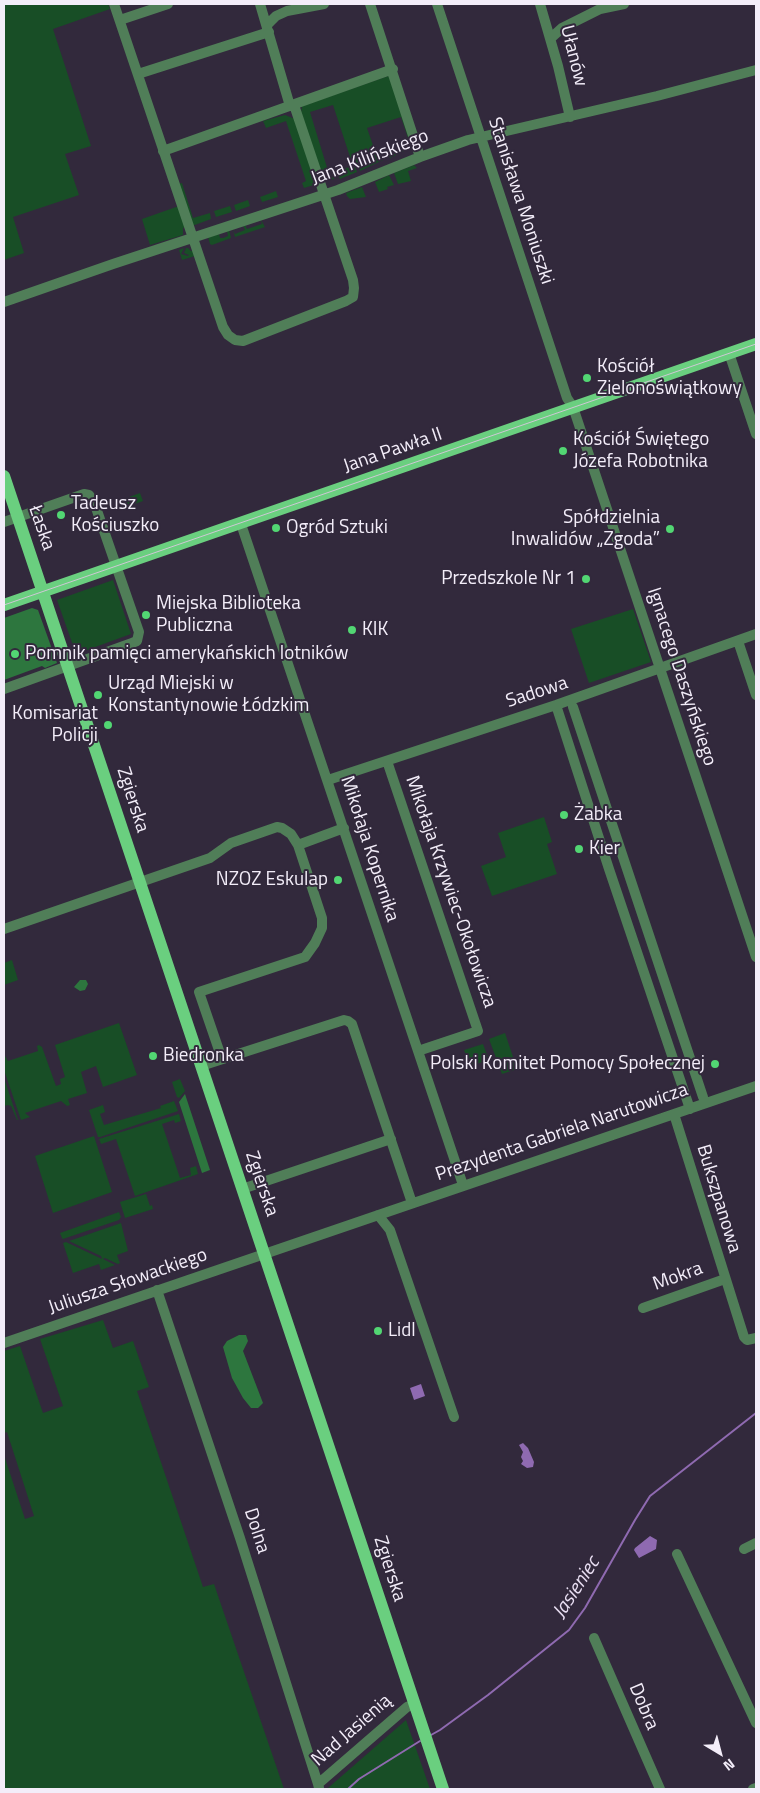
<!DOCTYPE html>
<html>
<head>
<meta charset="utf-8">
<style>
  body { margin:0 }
  #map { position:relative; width:760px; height:1793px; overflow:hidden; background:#32293c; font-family:"Titillium Web",sans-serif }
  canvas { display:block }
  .frame { position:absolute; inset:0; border:5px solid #f3edf9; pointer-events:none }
  .north { position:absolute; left:695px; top:1728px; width:50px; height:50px; -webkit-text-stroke:4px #32293c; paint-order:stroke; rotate:143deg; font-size:14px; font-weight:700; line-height:20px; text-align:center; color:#f3edf9 }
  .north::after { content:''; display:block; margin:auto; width:18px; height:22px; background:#f3edf9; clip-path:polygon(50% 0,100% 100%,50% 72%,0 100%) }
</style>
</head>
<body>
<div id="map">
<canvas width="760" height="1793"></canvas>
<div class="frame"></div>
<div class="north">N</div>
</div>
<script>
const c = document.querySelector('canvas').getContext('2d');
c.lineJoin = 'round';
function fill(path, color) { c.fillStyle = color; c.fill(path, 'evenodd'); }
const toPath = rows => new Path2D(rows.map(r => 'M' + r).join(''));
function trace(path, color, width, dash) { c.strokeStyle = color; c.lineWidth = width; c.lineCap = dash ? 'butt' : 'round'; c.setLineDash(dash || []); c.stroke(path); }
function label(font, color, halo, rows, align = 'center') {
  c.font = font + ' "Titillium Web",sans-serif'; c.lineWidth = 4; c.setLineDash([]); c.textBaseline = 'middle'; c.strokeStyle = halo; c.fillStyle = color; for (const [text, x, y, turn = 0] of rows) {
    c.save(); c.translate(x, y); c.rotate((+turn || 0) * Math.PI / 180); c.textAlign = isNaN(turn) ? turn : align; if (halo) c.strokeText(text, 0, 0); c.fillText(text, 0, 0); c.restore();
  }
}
const green = toPath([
  [4,4,108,4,110,9,53,29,91,146,65,154,79,195,13,217,24,253,4,260],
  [391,75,412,147,390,158,388,154,411,147,401,117,367,128,377,157,382,156,383,160,360,171,357,165,355,166,357,172,340,179,338,175,340,170,353,166,333,105,310,112,329,174,335,179,325,180,324,178,322,178,301,113,302,106],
  [285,115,295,119,316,180,314,181,314,185,304,188,302,183,306,181,286,121,266,128,263,121],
  [414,165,417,168,408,171,411,181,398,184,394,173],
  [389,175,394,185,387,187,388,189,379,192,375,182],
  [182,183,193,218,210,213,211,219,192,226,178,184],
  [362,187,366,197,350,199,347,196,346,193],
  [276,191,278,197,262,202,260,197],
  [248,200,250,206,236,211,234,205],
  [179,206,185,227,183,228,183,235,150,245,142,219],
  [230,206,232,212,216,217,214,211],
  [261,220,265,227,235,237,233,229,235,234,245,230,243,225,245,225,247,229,262,224],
  [229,230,231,238,212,245,210,244,208,237,219,234,220,238,223,238,228,236,227,231],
  [184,248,181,254,188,256,189,255,184,253,186,248,188,248,191,251,193,251,195,256,182,260,179,250],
  [140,493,143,501,123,508,121,500],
  [113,580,131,634,76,654,57,600],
  [633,609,651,662,589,683,571,629],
  [544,817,552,842,547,844,557,874,492,896,481,866,506,857,498,833],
  [12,960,18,980,4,985,4,963],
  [119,1023,137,1075,103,1087,96,1066,81,1072,87,1093,68,1099,70,1105,67,1106,61,1101,25,1113,30,1117,21,1120,4,1070,4,1057,5,1056,8,1061,38,1051,37,1046,39,1045,42,1047,56,1086,61,1084,60,1079,65,1077,55,1045],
  [505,1033,517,1069,502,1074,489,1039],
  [483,1044,489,1060,470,1066,464,1050],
  [4,1078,18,1120,17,1120,11,1106,8,1105,4,1106],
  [180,1079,185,1091,179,1098,177,1097,172,1082],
  [174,1101,178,1111,100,1137,98,1137,89,1110,103,1105,105,1112,100,1114,104,1125,161,1108,160,1106],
  [179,1114,181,1121,175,1123,174,1120,162,1124,180,1178,191,1175,190,1168,196,1166,198,1174,135,1196,116,1139,101,1144,99,1139],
  [94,1136,112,1192,53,1213,35,1156],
  [146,1194,150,1206,152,1205,153,1209,125,1218,120,1202],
  [119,1212,121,1217,119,1220,63,1239,62,1238,60,1233],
  [121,1223,128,1251,117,1255,120,1263,118,1264,105,1258,103,1259,115,1265,101,1270,99,1264,73,1273,63,1243,66,1242,102,1259,101,1256,69,1241],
  [103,1320,113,1348,133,1341,149,1387,137,1391,203,1587,214,1584,284,1789,4,1789,4,1455,25,1519,34,1516,7,1432,4,1433,4,1351,20,1346,43,1413,63,1406,40,1339],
  [406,1720,430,1789,328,1789,328,1788]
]);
const forest = toPath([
  [32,608,38,610,57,663,45,668,42,666,4,680,4,618],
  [80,980,86,980,88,984,85,990,80,991,74,987],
  [185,1094,210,1170,202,1173,179,1102],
  [239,1335,246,1335,248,1341,243,1351,263,1403,258,1408,251,1408,243,1398,232,1378,223,1347,227,1341]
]);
const water = toPath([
  [421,1384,425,1396,414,1400,410,1388],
  [523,1443,528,1448,534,1462,533,1467,527,1468,521,1464,523,1461,521,1457,523,1452,519,1445],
  [650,1536,657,1540,656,1549,639,1558,634,1550,635,1548]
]);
const stream = toPath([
  [431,1735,440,1730,488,1695,569,1630,585,1608,635,1520,650,1496,756,1413],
  [348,1789,359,1779,420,1741]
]);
const minor = toPath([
  [114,4,223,327,228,335,235,340,243,341,346,301,353,297,354,288,353,280,294,105],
  [260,4,290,106],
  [370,4,420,157],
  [437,4,567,398,573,407,756,957],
  [540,4,558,66,570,117],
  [120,20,168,4],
  [267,25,276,16,287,11,324,4],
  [551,38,562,28,600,9,624,4],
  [138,74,269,32],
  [163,151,393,69],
  [4,302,113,264,338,190,420,157,468,140,657,96,756,70],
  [729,353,756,434],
  [4,522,84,494,89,495,94,502,139,632,137,641,132,643,4,689],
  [241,524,463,1185],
  [738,641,756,695],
  [556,705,609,869,690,1109],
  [573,707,703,1097],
  [387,761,478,1031,418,1051],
  [328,780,556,705,756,634],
  [4,929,210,858,231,843,277,827,282,828,291,834,298,845,344,828],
  [222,1059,199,992,305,957,315,943,322,928,322,918,298,845],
  [201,1066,344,1020,348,1021,352,1024,412,1203],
  [674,1114,744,1337,747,1340,756,1338],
  [242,1189,391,1139],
  [378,1215,390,1230,454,1417],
  [157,1290,240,1538,318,1784],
  [643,1308,725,1279],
  [4,1343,756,1086],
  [744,1549,756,1543],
  [677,1554,756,1723],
  [594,1638,660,1789],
  [319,1788,318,1784,407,1707,415,1704],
  [753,1789,756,1788]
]);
const major = toPath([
  [4,476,443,1789],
  [4,605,756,344]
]);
const tram = toPath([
  [4,605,756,344]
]);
const markers = [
  [587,378,5,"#52d673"],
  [563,451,5,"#52d673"],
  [61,515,5,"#52d673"],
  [276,528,5,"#52d673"],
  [670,529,5,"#52d673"],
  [586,579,5,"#52d673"],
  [146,615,5,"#52d673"],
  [352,630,5,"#52d673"],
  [15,654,5,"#52d673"],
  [98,695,5,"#52d673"],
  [108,725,5,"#52d673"],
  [564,815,5,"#52d673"],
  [579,849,5,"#52d673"],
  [338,880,5,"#52d673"],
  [153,1056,5,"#52d673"],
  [715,1064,5,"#52d673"],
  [378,1331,5,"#52d673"]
];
const streetNames = [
  ["Ułanów",573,56,76],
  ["Jana Kilińskiego",370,158,-21],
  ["Stanisława Moniuszki",520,201,72],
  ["Jana Pawła II",393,451,-19],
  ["Łaska",41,528,71],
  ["Ignacego Daszyńskiego",681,677,72],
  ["Sadowa",537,693,-18],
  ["Zgierska",132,800,72],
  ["Mikołaja Kopernika",369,849,72],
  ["Mikołaja Krzywiec-Okołowicza",450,892,71],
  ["Prezydenta Gabriela Narutowicza",562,1133,-19],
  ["Zgierska",261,1184,71],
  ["Bukszpanowa",718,1199,73],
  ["Mokra",678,1277,-20],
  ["Juliusza Słowackiego",128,1282,-19],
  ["Dolna",256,1531,72],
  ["Zgierska",389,1569,72],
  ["Dobra",643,1707,67],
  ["Nad Jasienią",352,1731,-41]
];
const poiNames = [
  ["Kościół",597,367],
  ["Zielonoświątkowy",597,389],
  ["Kościół Świętego",573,440],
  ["Józefa Robotnika",573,462],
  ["Tadeusz",71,504],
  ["Kościuszko",71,526],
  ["Spółdzielnia",660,518,"right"],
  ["Inwalidów „Zgoda”",660,540,"right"],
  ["Ogród Sztuki",286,528],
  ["Przedszkole Nr 1",576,579,"right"],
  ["Miejska Biblioteka",156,604],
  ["Publiczna",156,626],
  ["KIK",362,630],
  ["Pomnik pamięci amerykańskich lotników",25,654],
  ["Urząd Miejski w",108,684],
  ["Konstantynowie Łódzkim",108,706],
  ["Komisariat",98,714,"right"],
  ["Policji",98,736,"right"],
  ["Żabka",574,815],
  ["Kier",589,849],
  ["NZOZ Eskulap",328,880,"right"],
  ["Biedronka",163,1056],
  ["Polski Komitet Pomocy Społecznej",705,1064,"right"],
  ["Lidl",388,1331]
];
const waterNames = [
  ["Jasieniec",577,1588,-57]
];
fill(green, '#184e26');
fill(forest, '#2d763e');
fill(water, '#8f6ab1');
trace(stream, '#8f6ab1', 2);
trace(minor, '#507e58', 10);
trace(major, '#6acf7f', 12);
trace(tram, '#cec8d5', 1);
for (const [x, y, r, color] of markers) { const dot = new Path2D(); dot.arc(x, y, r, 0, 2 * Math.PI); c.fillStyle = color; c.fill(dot); trace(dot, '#32293c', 2); }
label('19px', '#f3edf9', '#32293c', streetNames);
label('19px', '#f3edf9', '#32293c', poiNames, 'left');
label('italic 20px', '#e8def2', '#32293c', waterNames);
</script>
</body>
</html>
